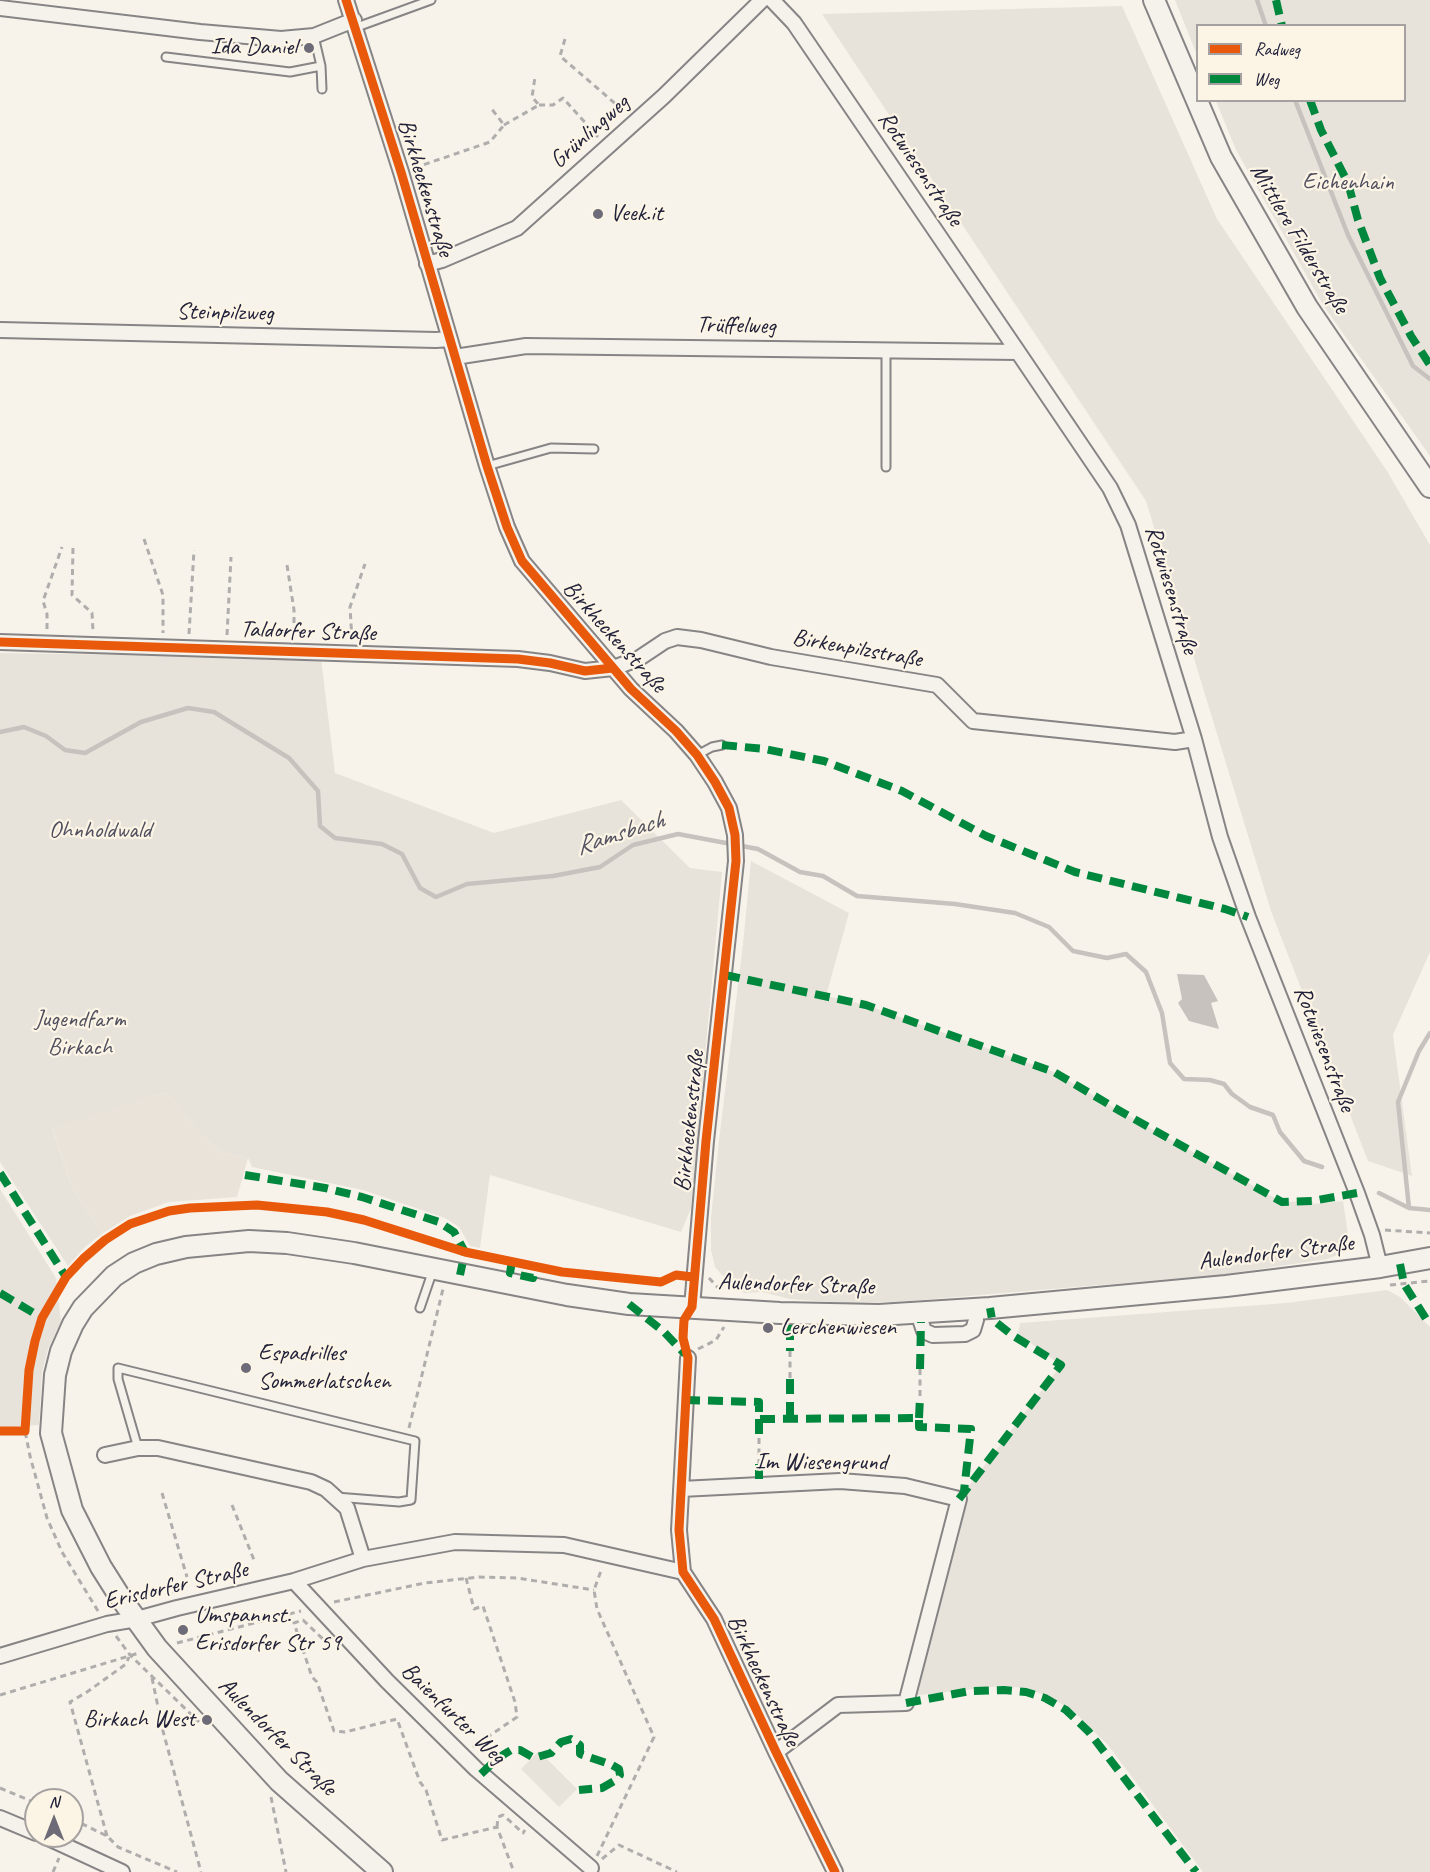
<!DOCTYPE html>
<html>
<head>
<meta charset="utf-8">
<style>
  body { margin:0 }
  #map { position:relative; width:1430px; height:1872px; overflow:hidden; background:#f7f3ea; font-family:Caveat,sans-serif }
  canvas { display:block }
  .legend { position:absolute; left:1196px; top:24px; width:210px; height:78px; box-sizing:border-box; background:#fcf5e5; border:2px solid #a5a1a1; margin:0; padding:8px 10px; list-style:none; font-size:18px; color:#22223b }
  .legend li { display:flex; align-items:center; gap:12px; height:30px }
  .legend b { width:30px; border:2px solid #a5a1a1 }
  .north { position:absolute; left:24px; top:1788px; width:60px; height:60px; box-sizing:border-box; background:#fcf5e5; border:2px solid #a5a1a1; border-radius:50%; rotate:0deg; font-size:16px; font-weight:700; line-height:24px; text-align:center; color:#22223b }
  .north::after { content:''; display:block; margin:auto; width:21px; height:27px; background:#6d6b78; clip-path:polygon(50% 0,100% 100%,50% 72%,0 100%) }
</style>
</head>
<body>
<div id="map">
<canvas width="1430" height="1872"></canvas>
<ul class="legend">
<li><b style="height:8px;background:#e8590c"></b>Radweg</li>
<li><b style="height:8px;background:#00873e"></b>Weg</li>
</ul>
<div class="north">N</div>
</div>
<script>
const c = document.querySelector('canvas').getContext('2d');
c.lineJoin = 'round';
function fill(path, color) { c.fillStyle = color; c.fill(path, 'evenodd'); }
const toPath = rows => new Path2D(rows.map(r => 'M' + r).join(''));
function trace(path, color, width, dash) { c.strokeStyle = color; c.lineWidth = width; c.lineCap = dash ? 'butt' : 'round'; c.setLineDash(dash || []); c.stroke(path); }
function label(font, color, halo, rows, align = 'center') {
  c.font = font + ' Caveat,sans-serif'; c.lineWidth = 4.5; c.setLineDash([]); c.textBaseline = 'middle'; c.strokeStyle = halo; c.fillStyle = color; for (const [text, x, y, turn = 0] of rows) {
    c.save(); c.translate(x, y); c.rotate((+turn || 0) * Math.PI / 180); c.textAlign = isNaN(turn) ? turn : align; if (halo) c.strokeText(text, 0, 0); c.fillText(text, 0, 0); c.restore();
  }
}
const built = toPath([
  [167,1092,199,1133,222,1153,248,1158,237,1197,169,1202,130,1216,102,1234,71,1185,52,1127]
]);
const green = toPath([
  [1175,0,1430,0,1430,456,1323,305,1236,150,1216,101,1404,100,1404,26,1198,26,1197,55],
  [1122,6,1217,219,1387,471,1430,545,1430,952,1393,1035,1412,1176,1368,1161,1271,911,1146,501,822,14],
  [0,653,321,658,335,773,494,833,621,800,690,868,722,872,691,1208,681,1232,490,1175,480,1248,470,1246,459,1227,445,1218,363,1190,252,1167,248,1158,222,1153,199,1133,167,1092,52,1128,71,1185,102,1234,85,1247,68,1266,0,1162],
  [751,861,849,913,826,996,866,1005,1054,1072,1120,1111,1282,1202,1312,1201,1314,1204,1343,1201,1349,1241,1345,1252,1327,1259,1219,1275,897,1302,846,1303,790,1299,762,1292,745,1293,734,1289,715,1267,711,1250,711,1218,719,1140,743,944],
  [0,1189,56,1278,61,1321,48,1349,42,1373,39,1425,0,1428],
  [1387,1290,1400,1297,1430,1327,1430,1872,1203,1872,1108,1745,1073,1711,1051,1698,1026,1688,1000,1686,912,1696,959,1499,1061,1365,1018,1334,1020,1323,1286,1303],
  [539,1751,577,1789,559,1807,521,1769]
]);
const water = toPath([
  [1177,974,1204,975,1218,1001,1211,1003,1219,1029,1189,1021,1178,1003,1182,999]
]);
const stream = toPath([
  [1257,0,1266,26],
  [1295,100,1348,235,1413,366,1430,379],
  [0,732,24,727,46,736,65,750,85,753,141,722,188,708,214,712,289,758,318,791,320,826,335,838,382,844,402,854,420,888,436,897,467,884,553,876,600,867,633,845,678,834,758,849,800,872,823,876,857,896,955,904,1015,913,1049,927,1073,951,1107,958,1126,954,1146,972,1162,1013,1170,1063,1184,1079,1210,1080,1224,1084,1232,1094,1250,1107,1273,1115,1280,1132,1304,1161,1322,1167],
  [1379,1193,1409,1208,1430,1210],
  [1409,1208,1398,1102,1419,1051,1430,1033]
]);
const path = toPath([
  [565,39,560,56,625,112],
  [539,105,553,105,563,98,598,137],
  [504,125,539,105,532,97,535,77],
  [414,168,490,142,504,125,491,108],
  [144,539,163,595,163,633],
  [73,548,72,595,92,613,93,631],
  [287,565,294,610,294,638],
  [47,629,47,614,43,601,62,547],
  [189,634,194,550],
  [227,635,231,557],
  [352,640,350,607,365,564],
  [1385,1230,1430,1233],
  [709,1278,723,1293],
  [1390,1285,1430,1281],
  [698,1349,716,1340,724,1327],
  [790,1351,790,1379],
  [920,1369,920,1397],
  [409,1428,443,1289],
  [0,1431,25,1431],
  [759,1438,759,1464],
  [162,1493,187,1577],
  [232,1505,254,1560],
  [466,1578,474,1609,483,1606,515,1702,517,1717,473,1747],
  [171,1580,174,1593],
  [334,1602,425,1583,479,1577,517,1578,594,1590],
  [98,1611,62,1552,47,1518,30,1456,25,1431,26,1398,29,1370,35,1341,42,1318,57,1291,83,1259,105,1240,130,1224,169,1211,190,1208,257,1205,294,1208,327,1212,364,1220,465,1252,562,1272,661,1282,676,1275,682,1276],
  [116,1636,130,1655,199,1722],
  [330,1640,327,1643,303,1620,294,1623,312,1677,317,1682,334,1731,345,1732,397,1719,420,1782,426,1790,442,1840,497,1827,514,1872],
  [177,1643,301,1611],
  [152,1678,163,1731,201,1872],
  [0,1695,139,1653],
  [0,1788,36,1803],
  [271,1797,286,1872],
  [72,1819,107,1836,118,1847,177,1872],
  [497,1827,498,1817,503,1815,523,1833,525,1830],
  [107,1836,70,1702,87,1692,126,1664,129,1657],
  [597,1856,654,1737,597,1609,594,1590,602,1568],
  [602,1859,619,1845,677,1872],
  [53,1872,59,1858]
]);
const service = toPath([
  [357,27,431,0],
  [314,36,321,66,322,89],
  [166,57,290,72,321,66],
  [487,466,551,448,594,449],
  [886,467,886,350],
  [697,755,712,747,722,745],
  [420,1308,433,1270],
  [138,1448,118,1379,118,1368,415,1441,411,1500,399,1502,336,1497]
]);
const minor = toPath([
  [346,0,401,172,487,466,507,527,522,561,631,689,676,731,697,755,715,782,729,808,735,835,736,861,706,1141,692,1307],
  [772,0,794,23,1018,352,1110,488,1128,525,1194,739,1220,837,1248,917,1357,1193,1372,1235,1380,1267],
  [0,8,200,32,281,39,314,36,354,20],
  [427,264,442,260,517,228,664,96,762,0],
  [0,330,436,340,450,339],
  [455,357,526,346,1018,352],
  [0,642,518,659,550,663,585,671,613,668,638,659,665,641,677,637,701,640,771,657,937,685,973,721,1175,742,1194,739],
  [921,1322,924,1331,933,1335,965,1334,973,1330,976,1320],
  [688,1358,679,1530,683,1572,714,1619,776,1752,835,1872],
  [105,1455,138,1448,158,1448,311,1482,326,1489,347,1508,363,1559],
  [681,1489,840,1481,905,1486,959,1499,906,1703,838,1705,776,1752],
  [294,1581,387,1681,476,1769,591,1868],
  [0,1656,107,1624,137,1619,177,1608,294,1581,363,1559,455,1542,564,1545,683,1572],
  [0,1818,36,1833],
  [44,1836,122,1872]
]);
const secondary = toPath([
  [1154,0,1221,157,1307,307,1430,487],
  [382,1872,279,1781,157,1648,120,1597,101,1567,72,1510,51,1433,55,1375,61,1351,73,1324,83,1308,114,1276,134,1263,156,1254,186,1247,249,1241,287,1243,354,1253,567,1295,629,1304,780,1313,879,1315,990,1308,1226,1286,1380,1267,1430,1258]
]);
const quiet = toPath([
  [1276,0,1282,26],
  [1310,100,1321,130,1348,183,1358,220,1380,278,1411,336,1430,365],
  [722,745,765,749,824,761,902,791,986,836,1075,872,1225,909,1248,917],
  [725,975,866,1005,1054,1072,1120,1111,1282,1202,1312,1201,1357,1193],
  [0,1173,66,1277],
  [245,1175,325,1188,362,1197,439,1222,454,1232,465,1252,460,1275],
  [512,1261,510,1273,533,1278,536,1266],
  [1400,1264,1404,1284,1430,1325],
  [0,1293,42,1318],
  [629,1304,664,1332,685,1354],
  [790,1325,790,1351],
  [920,1369,921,1322],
  [790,1379,790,1419],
  [685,1400,759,1402,759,1419,919,1418,919,1427,971,1429,964,1491],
  [919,1418,920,1397],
  [759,1419,759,1438],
  [759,1464,759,1485],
  [959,1499,1061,1365,1012,1335,992,1319,990,1308],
  [906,1703,970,1691,1004,1690,1026,1692,1045,1698,1066,1710,1089,1732,1196,1872],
  [481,1774,498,1758,511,1750,520,1750,534,1758,551,1753,561,1742,571,1739,580,1745,580,1754,612,1765,619,1769,620,1775,616,1780,602,1788,579,1790]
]);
const cycleway = toPath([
  [346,0,401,172,487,466,507,527,522,561,631,689,676,731,697,755,715,782,729,808,735,835,736,861,706,1141,692,1307,684,1320,683,1338,688,1358,679,1530,683,1572,714,1619,776,1752,835,1872],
  [0,642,518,659,550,663,585,671,613,668],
  [0,1431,25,1431,29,1370,35,1341,42,1318,66,1277,83,1259,105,1240,130,1224,169,1211,190,1208,257,1205,327,1212,364,1220,465,1252,562,1272,661,1282,676,1275,693,1277]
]);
const markers = [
  [309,48,6,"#6d6b78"],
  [598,214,6,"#6d6b78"],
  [768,1328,6,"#6d6b78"],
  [246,1368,6,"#6d6b78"],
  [183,1630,6,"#6d6b78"],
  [207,1720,6,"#6d6b78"]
];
const poiNames = [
  ["Ida Daniel",297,48,"right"],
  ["Veek.it",610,214],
  ["Lerchenwiesen",780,1328],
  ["Espadrilles",258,1354],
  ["Sommerlatschen",258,1382],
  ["Umspannst.",195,1616],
  ["Erisdorfer Str 59",195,1644],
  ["Birkach West",195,1720,"right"]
];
const streetNames = [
  ["Grünlingweg",590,132,-42],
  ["Rotwiesenstraße",920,169,56],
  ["Birkheckenstraße",425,188,73],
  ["Mittlere Filderstraße",1299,239,59],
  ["Steinpilzweg",225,313,1],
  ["Trüffelweg",736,326,1],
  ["Rotwiesenstraße",1171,590,73],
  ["Taldorfer Straße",308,632,2],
  ["Birkheckenstraße",614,637,48],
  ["Birkenpilzstraße",857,649,10],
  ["Rotwiesenstraße",1324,1049,69],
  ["Birkheckenstraße",690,1121,-84],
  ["Aulendorfer Straße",1276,1253,-7],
  ["Aulendorfer Straße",796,1285,2],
  ["Im Wiesengrund",821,1463],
  ["Erisdorfer Straße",176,1586,-13],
  ["Birkheckenstraße",763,1681,65],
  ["Baienfurter Weg",453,1714,44],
  ["Aulendorfer Straße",277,1737,45]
];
const parkNames = [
  ["Eichenhain",1348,183],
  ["Ohnholdwald",100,831],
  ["Jugendfarm",80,1020],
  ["Birkach",80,1048]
];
const waterNames = [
  ["Ramsbach",620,834,-18]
];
fill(built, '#e9e3d9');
fill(green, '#e8e3da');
fill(water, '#c7c2be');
trace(stream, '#c7c2be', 4.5);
trace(service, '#868485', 11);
trace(minor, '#868485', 18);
trace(secondary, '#868485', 24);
trace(path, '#b0aead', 3, [6, 4.5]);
trace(service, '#f5f2ec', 7);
trace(minor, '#f5f2ec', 14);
trace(secondary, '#f5f2ec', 20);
trace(quiet, '#00873e', 8, [15, 8]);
trace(cycleway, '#e8590c', 9);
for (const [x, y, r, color] of markers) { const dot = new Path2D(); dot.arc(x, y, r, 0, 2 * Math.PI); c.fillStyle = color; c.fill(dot); trace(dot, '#fcf5e5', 2); }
label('24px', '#22223b', '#fcf5e5', poiNames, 'left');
label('24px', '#22223b', '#fcf5e5', streetNames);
label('24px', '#504f5f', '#fcf5e5', parkNames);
label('italic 26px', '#545362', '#fcf5e5', waterNames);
</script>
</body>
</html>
